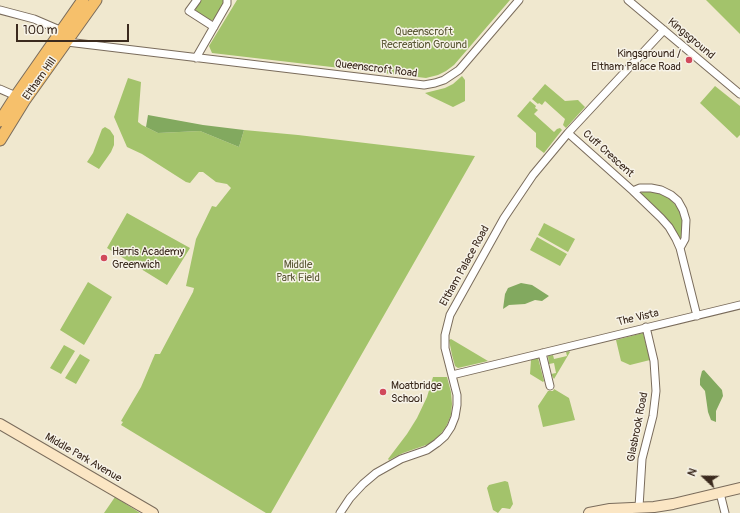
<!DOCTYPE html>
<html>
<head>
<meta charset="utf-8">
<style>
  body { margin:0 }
  #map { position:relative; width:740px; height:513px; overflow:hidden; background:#f0e8cf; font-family:Pangolin,sans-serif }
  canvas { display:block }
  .north { position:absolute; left:684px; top:457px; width:40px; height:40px; -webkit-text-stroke:3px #f7f3e8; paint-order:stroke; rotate:292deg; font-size:11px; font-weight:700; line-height:16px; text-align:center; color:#3b2a1e }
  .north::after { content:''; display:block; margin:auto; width:14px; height:18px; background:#3b2a1e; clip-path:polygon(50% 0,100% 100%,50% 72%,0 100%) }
  .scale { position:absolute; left:16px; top:24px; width:113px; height:18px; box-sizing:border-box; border:2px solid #3b2a1e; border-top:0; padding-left:5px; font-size:12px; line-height:14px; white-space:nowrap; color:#3b2a1e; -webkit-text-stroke:3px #f7f3e8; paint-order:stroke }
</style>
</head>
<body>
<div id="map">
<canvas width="740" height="513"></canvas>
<div class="north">N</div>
<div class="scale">100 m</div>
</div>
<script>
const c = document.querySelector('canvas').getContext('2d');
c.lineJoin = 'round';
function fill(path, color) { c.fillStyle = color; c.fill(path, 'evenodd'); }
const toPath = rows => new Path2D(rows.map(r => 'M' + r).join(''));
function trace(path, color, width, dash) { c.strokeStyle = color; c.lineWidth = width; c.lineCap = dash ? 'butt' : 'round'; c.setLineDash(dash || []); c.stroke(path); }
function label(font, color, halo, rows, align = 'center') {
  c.font = font + ' Pangolin,sans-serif'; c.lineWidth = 3; c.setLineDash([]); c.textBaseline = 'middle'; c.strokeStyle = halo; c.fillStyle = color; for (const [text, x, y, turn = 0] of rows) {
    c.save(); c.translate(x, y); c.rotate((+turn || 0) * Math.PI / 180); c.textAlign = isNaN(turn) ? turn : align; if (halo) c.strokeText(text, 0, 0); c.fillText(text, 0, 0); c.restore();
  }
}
const green = toPath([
  [199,0,225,0,215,20,210,20,196,12,195,5],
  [237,0,510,0,454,65,446,71,438,75,426,78,212,53,209,46],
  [706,0,740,0,740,34],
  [462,76,465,80,465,101,453,107,430,96,425,93,445,88,453,84],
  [128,78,141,82,138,122,142,125,158,133,200,131,239,147,244,130,298,135,475,156,271,513,266,513,121,425,123,422,121,421,141,387,155,354,160,354,193,292,194,288,186,286,196,239,212,206,216,207,231,188,227,184,216,182,203,172,199,172,190,183,186,182,142,154,127,147,114,117],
  [545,84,565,101,578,100,585,107,566,128,563,125,565,119,545,101,542,105,539,103,538,104,532,99],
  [715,86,740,106,740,135,737,138,700,103],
  [530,101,536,106,535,108,538,110,534,114,554,132,557,129,560,128,562,130,544,153,536,147,536,133,517,116],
  [105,127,110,130,114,136,114,145,111,152,99,169,87,162,93,153,102,129],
  [645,191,658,193,664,195,670,199,679,209,683,221,682,234,680,240,667,219,640,193],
  [127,213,190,248,167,285,107,248],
  [544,223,575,239,568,252,538,235],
  [537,237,567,254,560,266,530,250],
  [88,282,112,297,84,345,60,330],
  [643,333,650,360,630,365,621,361,616,340],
  [451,339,488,361,458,368,455,366,452,355,449,340],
  [64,345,75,351,61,374,50,368],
  [569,351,570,352,554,379,551,374,556,373,554,363,549,364,548,356,553,355,554,359,567,356,566,352],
  [80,354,90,360,76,384,65,378],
  [538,358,544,381,543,382,530,374,531,360],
  [433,377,447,377,451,392,452,404,451,415,446,427,439,436,429,444,403,453,389,460,388,459,407,434,417,418,427,397],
  [554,389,569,398,575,420,543,427,538,406,548,391,553,391],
  [505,481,508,482,513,504,510,509,504,508,502,508,498,513,493,510,487,488,489,485],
  [115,497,140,513,104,513]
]);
const forest = toPath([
  [148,115,203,125,244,130,239,147,200,131,158,133,146,127],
  [521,283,532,285,549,296,542,301,535,300,525,304,509,305,503,309,505,294,508,288],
  [704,370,722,390,723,396,716,411,716,422,711,420,708,412,705,391,700,385,700,379,702,371]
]);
const street = toPath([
  [197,0,189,11,214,27],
  [628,0,740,94],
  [0,10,34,19,62,31],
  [67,42,424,85,435,83,444,80,459,70,519,0],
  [196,58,227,4,227,0],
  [0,89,16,96],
  [568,133,633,191,640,188,651,188,661,190,671,195,678,201,683,210,686,220,685,239,680,248],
  [633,191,661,218,669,227,676,239,680,248,697,316],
  [542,353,550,386],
  [452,375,740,305],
  [720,493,725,513],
  [639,507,642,459,653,416,656,391,654,361,646,327],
  [340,513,350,498,363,484,376,473,401,459,427,450,437,443,445,436,451,427,455,417,457,405,457,395,445,348,445,335,450,315,504,218,533,175,568,133,664,30]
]);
const secondary = toPath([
  [0,424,153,513],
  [589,513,610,509,654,507,673,504,740,488]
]);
const primary = toPath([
  [0,121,16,96,83,0],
  [0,140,24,101,96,0]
]);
const markers = [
  [689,60,4,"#d1495b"],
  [104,258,4,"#d1495b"],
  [383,392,4,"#d1495b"]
];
const parkNames = [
  ["Queenscroft",424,32],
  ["Recreation Ground",424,45],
  ["Middle",298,265],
  ["Park Field",298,278]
];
const streetNames = [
  ["Kingsground",691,39,40],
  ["Queenscroft Road",376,69,7],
  ["Eltham Hill",40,79,-55],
  ["Cuff Crescent",608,154,42],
  ["Eltham Palace Road",465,266,-61],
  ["The Vista",638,318,-13],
  ["Glasbrook Road",638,427,-79],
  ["Middle Park Avenue",83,458,30]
];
const poiNames = [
  ["Kingsground /",681,54,"right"],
  ["Eltham Palace Road",681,67,"right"],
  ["Harris Academy",112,252],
  ["Greenwich",112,265],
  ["Moatbridge",391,386],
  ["School",391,399]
];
fill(green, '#a3c36b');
fill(forest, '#82a95f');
trace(street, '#7a6c5c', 9);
trace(secondary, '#7a6c5c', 12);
trace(primary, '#7a6c5c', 13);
trace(street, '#fff', 7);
trace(secondary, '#fbe6c4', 10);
trace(primary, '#f6c06b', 11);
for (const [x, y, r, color] of markers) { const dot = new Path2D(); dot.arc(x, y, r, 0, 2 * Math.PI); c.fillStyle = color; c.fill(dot); trace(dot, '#f7f3e8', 1.5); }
label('11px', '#5a5835', '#f7f3e8', parkNames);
label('11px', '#3b2a1e', '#f7f3e8', streetNames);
label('11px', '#3b2a1e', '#f7f3e8', poiNames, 'left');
</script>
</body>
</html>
